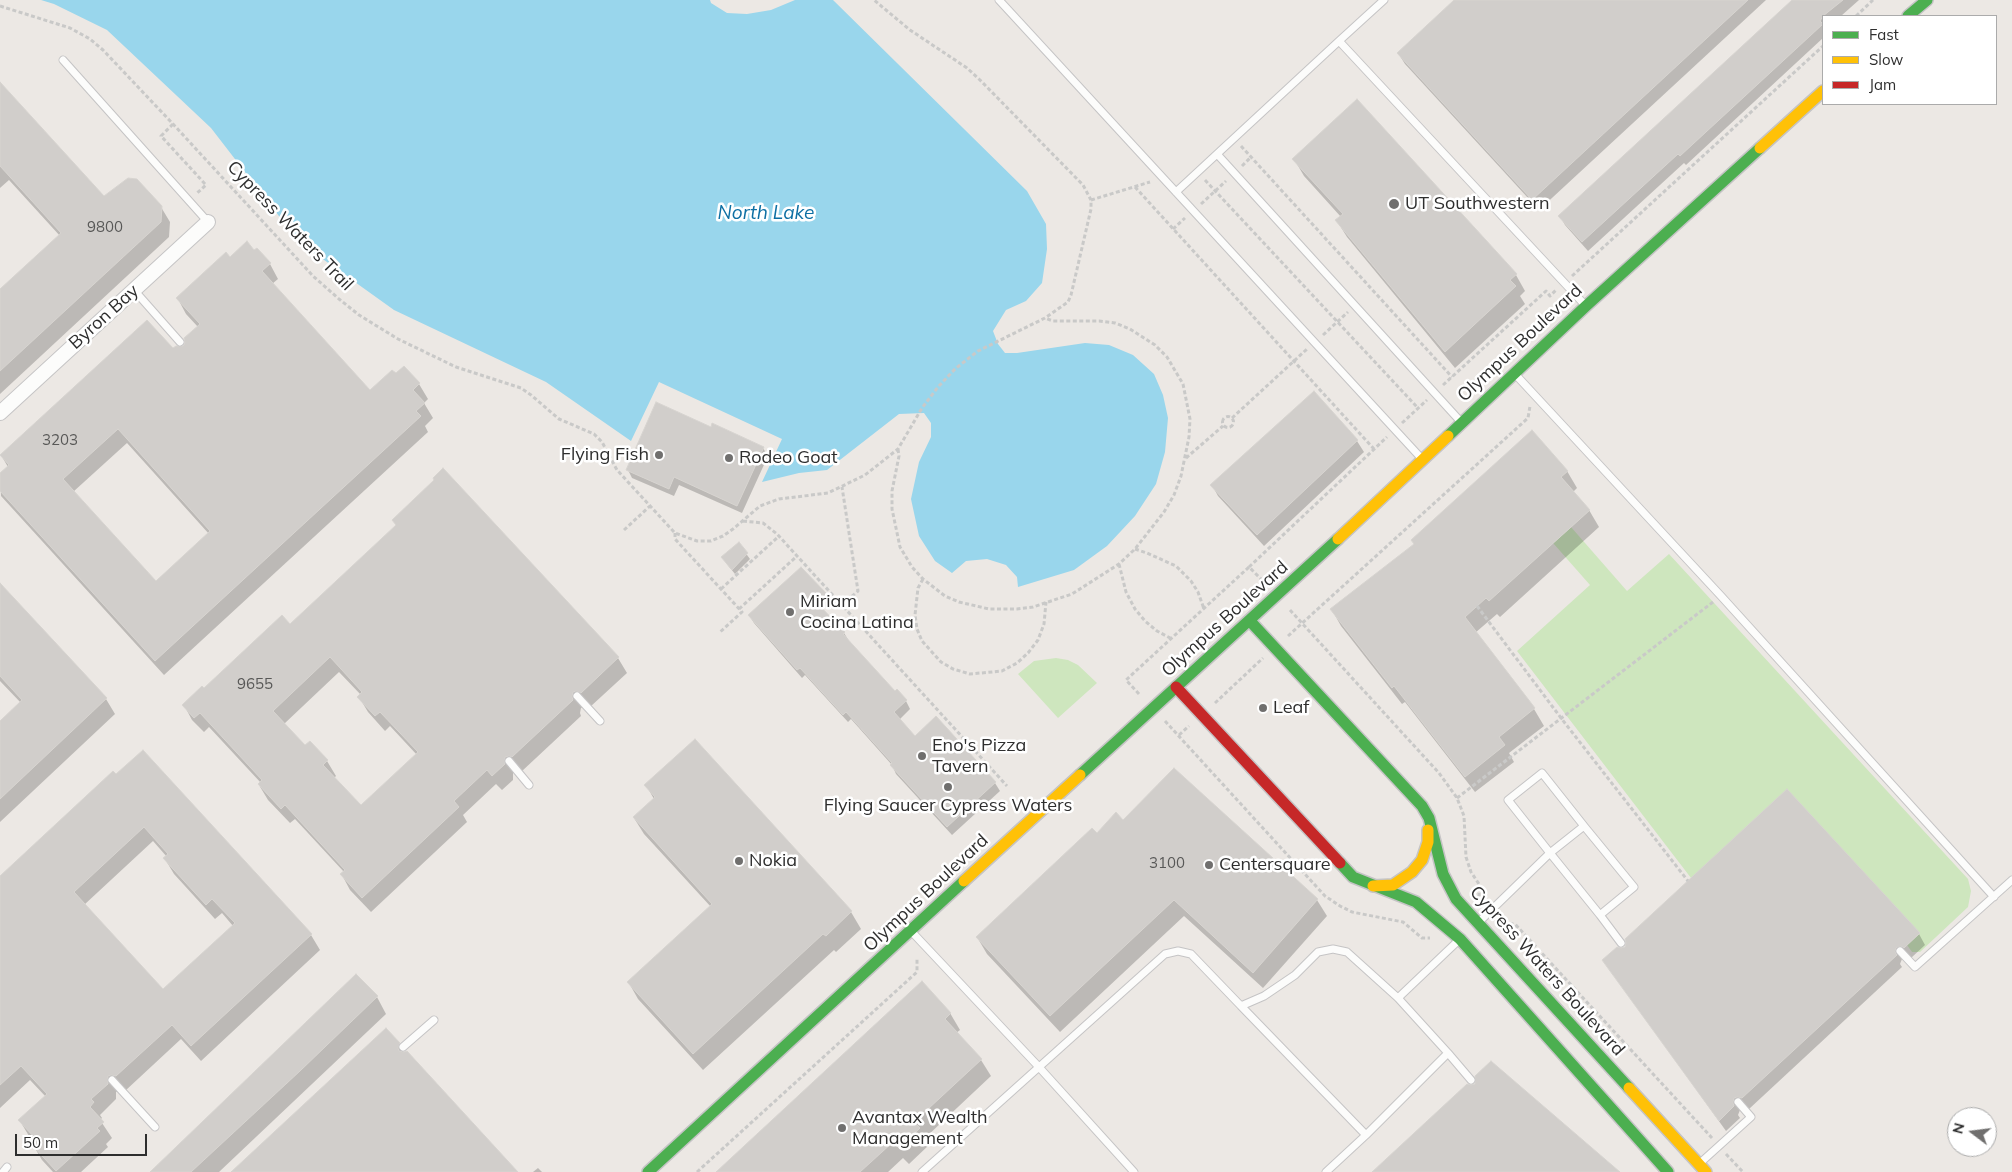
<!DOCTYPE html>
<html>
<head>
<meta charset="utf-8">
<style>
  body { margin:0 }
  #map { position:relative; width:2012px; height:1172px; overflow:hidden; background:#ece8e4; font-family:Mulish,sans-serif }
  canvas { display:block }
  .legend { position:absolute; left:1822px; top:15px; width:175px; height:90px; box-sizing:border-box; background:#fff; border:1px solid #ababab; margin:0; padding:6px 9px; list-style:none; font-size:15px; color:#2e2e2e }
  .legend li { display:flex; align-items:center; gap:10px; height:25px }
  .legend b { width:25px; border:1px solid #ababab }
  .north { position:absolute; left:1947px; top:1107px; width:50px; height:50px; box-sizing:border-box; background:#fff; border:1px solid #ababab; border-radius:50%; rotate:285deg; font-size:14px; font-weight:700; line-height:20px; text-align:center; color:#2e2e2e }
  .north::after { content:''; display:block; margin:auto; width:18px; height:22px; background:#706f6e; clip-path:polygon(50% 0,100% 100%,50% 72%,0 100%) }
  .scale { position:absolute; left:15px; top:1134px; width:132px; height:22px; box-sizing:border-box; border:2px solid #2e2e2e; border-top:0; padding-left:6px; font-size:15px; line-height:18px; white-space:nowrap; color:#2e2e2e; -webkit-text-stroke:4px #fff; paint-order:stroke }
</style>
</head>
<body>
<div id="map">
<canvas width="2012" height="1172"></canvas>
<ul class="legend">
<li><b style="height:6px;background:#4caf50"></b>Fast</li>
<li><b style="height:6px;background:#ffc107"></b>Slow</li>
<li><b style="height:6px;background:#c62828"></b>Jam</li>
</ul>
<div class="north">N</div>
<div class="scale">50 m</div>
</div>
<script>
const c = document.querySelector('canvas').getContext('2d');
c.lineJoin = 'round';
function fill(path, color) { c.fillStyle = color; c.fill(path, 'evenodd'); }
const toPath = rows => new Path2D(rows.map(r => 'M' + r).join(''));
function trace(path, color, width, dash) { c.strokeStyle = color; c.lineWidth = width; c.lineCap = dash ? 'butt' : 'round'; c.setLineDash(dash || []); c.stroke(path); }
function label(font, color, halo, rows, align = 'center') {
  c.font = font + ' Mulish,sans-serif'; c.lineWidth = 5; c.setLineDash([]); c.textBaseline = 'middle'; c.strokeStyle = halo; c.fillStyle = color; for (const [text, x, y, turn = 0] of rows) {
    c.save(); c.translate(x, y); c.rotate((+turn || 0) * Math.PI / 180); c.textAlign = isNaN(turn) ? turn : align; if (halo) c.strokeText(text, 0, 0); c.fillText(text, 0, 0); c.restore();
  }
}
const green = toPath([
  [1571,527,1627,591,1669,554,1968,879,1971,891,1968,907,1920,952,1912,952,1907,945,1920,933,1691,878,1517,651,1590,585,1553,543],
  [1056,658,1068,660,1078,665,1097,683,1058,718,1018,674,1034,661]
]);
const water = toPath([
  [41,0,710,0,711,3,727,13,747,14,771,10,795,0,833,0,1027,191,1046,224,1047,249,1042,283,1026,301,1006,310,993,331,998,344,1005,353,1017,353,1085,343,1109,345,1133,355,1154,374,1163,395,1168,418,1165,452,1156,484,1135,516,1107,546,1074,570,1018,587,1017,577,1006,565,987,559,966,561,952,573,935,561,919,536,911,499,919,462,931,437,931,423,924,413,899,414,827,470,799,473,762,482,782,439,659,382,631,441,546,382,394,310,299,242,211,128,107,30,54,4]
]);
const shadow = toPath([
  [1456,0,1766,0,1539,210,1405,64,1398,53],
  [1795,0,1859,0,1841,16,1823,16,1823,38,1686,165,1684,163,1588,251,1565,225,1560,216],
  [0,84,104,198,161,207,170,222,169,237,0,394,0,291,60,236,9,180,0,188],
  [1294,159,1516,275,1525,291,1520,296,1525,304,1455,368,1347,237,1337,221,1341,217,1304,176],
  [254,252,270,264,278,279,272,284,370,392,404,367,419,384,428,399,424,403,433,418,425,426,428,432,164,675,1,496,0,475,8,467,1,455,173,350,185,346,198,327,186,314,178,299,230,258],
  [127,443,209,534,155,582,73,492],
  [712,428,763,448,768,456,742,513,679,485,674,496,632,478,628,470],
  [1357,441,1364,452,1264,546,1218,496,1212,485],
  [1567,471,1577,488,1573,492,1589,510,1599,527,1500,617,1497,614,1475,633,1534,709,1544,726,1509,753,1514,762,1475,792,1405,702,1402,704,1341,626,1332,610],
  [393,520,618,658,627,673,590,707,586,706,581,708,580,713,581,716,521,772,518,770,513,773,513,780,502,790,496,784,463,815,467,822,371,912,350,890,342,875,344,872,295,819,290,823,268,800,259,785,261,783,209,727,204,732,192,720,184,705,290,626,397,526],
  [339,672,361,695,359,697,368,712,385,731,390,726,417,755,361,807,334,778,336,776,327,761,305,747,284,724],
  [739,544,750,559,735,574,726,563],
  [0,585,106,699,115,714,0,822,0,723,21,703,0,681],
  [826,595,830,603,822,611,844,633,849,641,895,693,906,701,910,709,899,720,915,738,995,783,1000,791,952,835,896,774,892,765,851,719,848,722,805,675,802,678,754,623,749,615],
  [695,740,851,912,861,929,836,952,834,950,703,1070,638,999,629,983,711,907,644,834,634,818,654,799,646,785],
  [143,752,311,935,320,950,201,1061,181,1039,125,1091,121,1090,116,1092,116,1099,100,1115,102,1118,100,1120,112,1138,106,1144,108,1147,81,1172,53,1172,42,1160,33,1145,35,1143,29,1136,20,1121,46,1097,30,1080,0,1108,0,878],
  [153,841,167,857,165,859,174,874,215,919,222,913,233,926,163,991,84,905],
  [1123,821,1317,900,1327,916,1263,988,1184,916,1060,1032,987,954,977,937,1097,835],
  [1919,934,1925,945,1911,958,1908,957,1902,959,1900,964,1902,967,1749,1109,1740,1110,1738,1115,1740,1118,1726,1131,1604,961,1621,950],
  [377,997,386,1014,219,1172,151,1172],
  [950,1013,960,1030,956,1033,981,1060,991,1076,925,1138,929,1145,909,1164,903,1158,888,1172,718,1172],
  [399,1044,404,1053,516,1172,233,1172],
  [538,1168,542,1172,533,1172]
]);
const building = toPath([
  [1454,0,1748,0,1532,200,1397,53,1454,0],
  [1792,0,1843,0,1823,16,1820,21,1823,24,1680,156,1678,154,1582,242,1558,216,1792,0],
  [0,82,104,196,128,178,137,179,162,206,161,222,0,371,0,289,61,233,0,166,0,82],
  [1357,99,1517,274,1510,280,1516,286,1445,352,1335,220,1343,214,1292,159,1357,99],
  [247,241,254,250,257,248,271,263,262,271,370,390,392,370,396,373,404,366,420,383,413,390,425,403,416,411,421,416,155,661,0,491,0,473,9,465,0,455,147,320,173,348,176,346,183,346,185,343,184,338,200,324,176,298,226,252,230,257,247,241],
  [118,429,210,531,156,581,63,479,118,429],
  [1314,391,1358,440,1257,535,1210,485,1314,391],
  [656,402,711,427,712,423,764,447,737,506,674,477,669,489,626,470,656,402],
  [1532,430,1568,471,1561,477,1590,510,1489,601,1486,598,1465,617,1535,708,1499,737,1505,745,1465,777,1394,686,1392,688,1330,609,1414,544,1411,540,1532,430],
  [443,468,619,657,581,693,576,691,573,692,572,697,573,700,512,757,509,756,505,757,505,764,492,776,487,770,454,801,459,807,362,898,340,874,345,870,285,805,281,809,258,784,262,780,200,713,194,718,182,705,202,686,204,688,282,615,290,624,396,525,392,520,434,480,433,478,443,468],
  [330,657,362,692,357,697,375,716,380,712,418,752,361,805,323,765,328,760,310,741,305,745,273,711,330,657],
  [739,542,748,553,732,570,721,557,739,542],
  [801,567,827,594,817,603,845,632,843,634,895,691,897,689,907,700,894,712,915,736,936,716,996,782,947,827,890,765,892,763,846,712,843,715,800,668,797,670,748,615,801,567],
  [0,583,107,698,0,799,0,721,22,700,0,676,0,583],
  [695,739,852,911,826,936,823,934,693,1054,627,982,712,904,633,817,655,797,644,785,695,739],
  [143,750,312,934,191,1046,172,1025,116,1076,111,1075,108,1076,108,1084,91,1099,94,1102,90,1107,104,1122,97,1128,100,1131,56,1171,32,1145,37,1140,18,1120,47,1094,21,1066,0,1085,0,876,113,771,116,774,143,750],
  [144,827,168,854,163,858,206,905,212,899,235,923,163,989,74,892,144,827],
  [1174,768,1318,899,1253,973,1174,900,1050,1016,976,937,1092,828,1097,833,1116,812,1123,820,1174,768],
  [1787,789,1920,933,1904,948,1901,946,1896,948,1895,952,1897,955,1742,1098,1737,1097,1734,1098,1733,1103,1734,1106,1719,1121,1602,960,1617,947,1621,948,1625,947,1626,943,1625,939,1787,789],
  [356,974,378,996,300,1071,191,1172,150,1172,356,974],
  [922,981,951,1013,945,1019,982,1059,914,1122,920,1128,899,1148,893,1142,860,1172,716,1172,922,981],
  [386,1028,400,1043,398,1048,399,1051,404,1052,407,1051,518,1172,231,1172,386,1028],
  [1491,1061,1620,1172,1372,1172,1467,1084,1471,1085,1475,1084,1475,1076,1491,1061]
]);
const path = toPath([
  [0,6,70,28,90,39,103,50,173,124,313,276,339,299,359,315,398,339,456,367,521,388,531,395,559,419,594,434,602,442,617,470,675,533,697,541,711,541,723,536,733,529,760,506,779,499,828,493,865,475,898,449,922,408,938,387,955,369,978,351,1045,318,1068,302,1071,295,1091,209,1091,200,1083,185,980,80,967,68,910,30,874,0],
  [1856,16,1873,0],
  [173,124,161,136,206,185,196,194],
  [1241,146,1452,377],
  [1242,166,1251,157],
  [1205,180,1418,408],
  [1135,187,1374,449],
  [1091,200,1150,182],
  [1201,204,1226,181],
  [1173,229,1185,218],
  [1572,276,1823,46],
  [1323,335,1348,312],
  [1443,385,1546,291,1550,296,1556,290],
  '1222.5 422a5.5 5.5 0 1 1 11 0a5.5 5.5 0 1 1-11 0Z',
  [1232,418,1307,349],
  [1402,423,1427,400],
  [898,449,899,456,892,491,892,509,900,547,912,567,923,579,945,596,959,602,989,609,1017,609,1033,607,1072,594,1119,564,1135,549,1164,512,1174,495,1181,476,1189,437,1190,419,1183,384,1167,357,1155,345,1130,329,1115,323,1099,321,1053,321,1045,318],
  [1186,458,1223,426],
  [743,521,763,523,777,534,1007,786],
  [624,530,650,506],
  [675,533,675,539,742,612,719,633],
  [1135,549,1147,553,1176,566,1191,581,1198,592,1204,609],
  [1119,564,1126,592,1135,609,1145,621,1157,631,1172,639],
  [1249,567,1387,437],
  [923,579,918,588,915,615,917,629,922,641,941,662,953,669,970,674,1002,671,1017,663,1028,653,1038,640,1044,624,1046,602],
  [721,589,779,536],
  [842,605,858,591,842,487],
  [1477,606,1561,718,1688,881],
  [739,609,797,556],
  [1290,610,1439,773,1457,798,1464,816,1466,857,1471,872,1479,884,1479,898],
  [1288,636,1528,418,1530,406],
  [1139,694,1126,680,1249,567,1267,585],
  [1215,703,1263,658],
  [1165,721,1325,896,1340,906,1352,912,1403,922,1422,938,1430,938],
  [1179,735,1189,726],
  [1457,798,1713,602],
  [1503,923,1515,924,1712,1138],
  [1726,1154,1743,1172],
  [697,1172,917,972,917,958]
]);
const lane = toPath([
  [999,0,1422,459],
  [1384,0,1339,41,1585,305],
  [1339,41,1217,154,1461,422],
  [63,60,208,222],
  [1176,192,1217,154],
  [134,290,180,342],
  [1515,374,1721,596,1994,897],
  [577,696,600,721],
  [509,761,529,785],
  [1584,826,1634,887,1600,915],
  [1479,922,1550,853,1584,826,1542,773,1508,800,1550,853,1600,915,1621,943],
  [911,931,1038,1066,1134,1172],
  [1900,951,1915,967,2012,880],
  [1398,998,1460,939],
  [1241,1006,1366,1135],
  [403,1047,434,1020],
  [1448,1053,1471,1080],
  [112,1080,155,1127],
  [1699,1164,1751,1117,1738,1102],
  [3,1172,7,1167],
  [922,1172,1165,954,1178,951,1191,954,1241,1006,1264,996,1295,975,1318,952,1333,949,1347,952,1398,998,1448,1053,1366,1135,1326,1172]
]);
const street = toPath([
  [0,413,208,222]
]);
const fast = toPath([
  [1908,16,1927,0],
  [1448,436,1586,306,1760,148],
  [1250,621,1422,806,1429,818,1443,874,1456,899,1629,1088],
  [1080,775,1338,539],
  [1340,863,1353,877,1416,902,1460,939,1668,1172],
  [648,1172,964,881]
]);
const slow = toPath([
  [1760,148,1823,91],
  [1338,539,1448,436],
  [964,881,1080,775],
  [1373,886,1393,885,1412,872,1422,860,1428,842,1428,830],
  [1629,1088,1706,1172]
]);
const jam = toPath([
  [1176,687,1340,863]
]);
const markers = [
  [1394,204,6,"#706f6e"],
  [659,455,5,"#706f6e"],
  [729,458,5,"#706f6e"],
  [790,612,5,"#706f6e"],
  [1263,708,5,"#706f6e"],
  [922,756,5,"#706f6e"],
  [948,787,5,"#706f6e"],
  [739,861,5,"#706f6e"],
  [1209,865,5,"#706f6e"],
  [842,1128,5,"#706f6e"]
];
const numberNames = [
  ["9800",105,227],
  ["3203",60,440],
  ["9655",255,684],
  ["3100",1167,863]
];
const poiNames = [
  ["UT Southwestern",1405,204],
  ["Flying Fish",649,455,"right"],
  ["Rodeo Goat",739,458],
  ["Miriam",800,602],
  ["Cocina Latina",800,623],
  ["Leaf",1273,708],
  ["Eno's Pizza",932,746],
  ["Tavern",932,767],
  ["Flying Saucer Cypress Waters",948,806,"center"],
  ["Nokia",749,861],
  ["Centersquare",1219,865],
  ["Avantax Wealth",852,1118],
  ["Management",852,1139]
];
const streetNames = [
  ["Cypress Waters Trail",290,226,46],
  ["Byron Bay",104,317,-42],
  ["Olympus Boulevard",1520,343,-43],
  ["Olympus Boulevard",1225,619,-42],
  ["Olympus Boulevard",926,893,-43],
  ["Cypress Waters Boulevard",1547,971,48]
];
const waterNames = [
  ["North Lake",766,213]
];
fill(green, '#cee6be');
fill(water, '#99d6ec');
fill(shadow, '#0003');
fill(building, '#d1cecb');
trace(building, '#d7d4d0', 1);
trace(lane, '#c5c4c5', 9);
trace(street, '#c5c4c5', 16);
trace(fast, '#c5c4c5', 14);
trace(slow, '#c5c4c5', 14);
trace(jam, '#c5c4c5', 14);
trace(path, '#c9c9c8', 3, [4, 2.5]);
trace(lane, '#fcfcfb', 7);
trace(street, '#fcfcfb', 14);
trace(fast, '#4caf50', 11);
trace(slow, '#ffc107', 11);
trace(jam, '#c62828', 11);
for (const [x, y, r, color] of markers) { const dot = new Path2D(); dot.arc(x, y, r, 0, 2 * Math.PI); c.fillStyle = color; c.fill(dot); trace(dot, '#fff', 2); }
label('15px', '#585857', null, numberNames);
label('18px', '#2e2e2e', '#fff', poiNames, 'left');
label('18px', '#2e2e2e', '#fff', streetNames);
label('italic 19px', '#0d6fa3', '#fff', waterNames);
</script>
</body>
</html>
